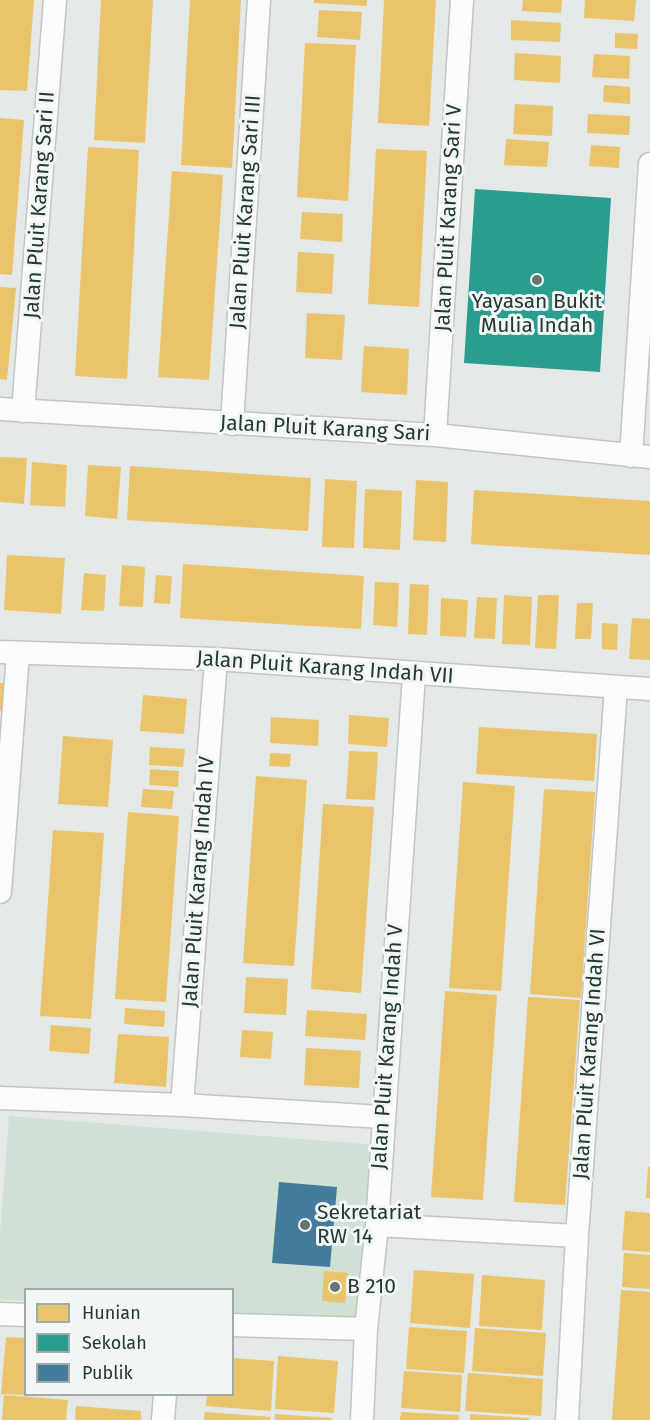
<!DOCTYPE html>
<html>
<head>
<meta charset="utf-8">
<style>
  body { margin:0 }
  #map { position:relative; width:650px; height:1420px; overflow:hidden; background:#e4e8e6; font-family:"Fira Sans",sans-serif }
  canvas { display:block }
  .legend { position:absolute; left:24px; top:1288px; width:210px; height:108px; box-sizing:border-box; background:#f2f7f5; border:2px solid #a0aba8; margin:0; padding:8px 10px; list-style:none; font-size:18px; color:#243935 }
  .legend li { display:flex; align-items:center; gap:12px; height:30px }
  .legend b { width:30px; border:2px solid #a0aba8 }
</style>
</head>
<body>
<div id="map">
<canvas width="650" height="1420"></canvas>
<ul class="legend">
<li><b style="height:16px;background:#e9c46a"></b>Hunian</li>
<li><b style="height:16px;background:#2a9d8f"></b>Sekolah</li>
<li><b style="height:16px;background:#457b9d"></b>Publik</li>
</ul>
</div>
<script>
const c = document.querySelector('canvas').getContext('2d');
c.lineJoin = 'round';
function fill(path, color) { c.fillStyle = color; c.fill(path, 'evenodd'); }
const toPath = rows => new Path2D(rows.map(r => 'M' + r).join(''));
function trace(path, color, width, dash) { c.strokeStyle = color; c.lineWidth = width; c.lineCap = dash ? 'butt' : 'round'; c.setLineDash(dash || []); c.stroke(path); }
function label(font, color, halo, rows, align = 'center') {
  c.font = font + ' "Fira Sans",sans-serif'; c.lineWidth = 6; c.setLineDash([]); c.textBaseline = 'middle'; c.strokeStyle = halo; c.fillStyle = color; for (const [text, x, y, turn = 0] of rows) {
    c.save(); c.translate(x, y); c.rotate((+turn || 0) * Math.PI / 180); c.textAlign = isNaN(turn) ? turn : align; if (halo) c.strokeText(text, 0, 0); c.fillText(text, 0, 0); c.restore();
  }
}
const green = toPath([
  [9,1116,377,1145,363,1327,233,1317,232,1290,26,1290,25,1301,0,1299,0,1236]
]);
const homes = toPath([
  [0,0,34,0,27,91,0,90],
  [101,0,153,0,145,143,94,140],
  [190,0,241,0,232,168,181,165],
  [314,0,367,0,367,6,314,3],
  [384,0,436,0,429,126,378,123],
  [523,0,562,0,561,13,522,11],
  [585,0,636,0,634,21,584,18],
  [319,10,362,12,360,40,317,37],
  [511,20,561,23,560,42,511,40],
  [615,33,638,34,637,49,615,48],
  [305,43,356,45,348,201,297,197],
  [515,53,561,56,560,83,514,80],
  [594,54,630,56,629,79,592,77],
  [604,85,630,87,630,104,603,102],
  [515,104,553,106,552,136,513,134],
  [588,114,630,116,629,135,587,133],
  [0,118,24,120,12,275,0,274],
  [506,139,549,142,547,167,504,165],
  [591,145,620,147,619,168,589,166],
  [88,147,139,150,127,379,75,376],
  [376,149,427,151,419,307,368,304],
  [172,171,223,175,209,380,158,377],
  [302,212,343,214,342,242,300,239],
  [298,252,334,254,332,294,296,292],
  [0,287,16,288,7,380,0,379],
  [307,313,345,315,342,360,305,358],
  [364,346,409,349,407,395,361,392],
  [0,457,27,458,24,504,0,502],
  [32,462,67,465,65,507,30,505],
  [88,465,121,467,117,519,85,516],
  [130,466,311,478,308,531,127,520],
  [325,479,357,481,354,548,322,547],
  [416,480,448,482,446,542,413,540],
  [365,489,402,491,400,550,363,548],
  [474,490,650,501,650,555,471,544],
  [7,555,65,558,61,614,4,610],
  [183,564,364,576,361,629,180,618],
  [122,565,145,567,143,607,119,606],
  [84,573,106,575,104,611,81,610],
  [156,575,172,576,170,604,154,603],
  [375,582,399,583,397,627,373,625],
  [410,584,429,585,427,635,408,634],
  [504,595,532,597,530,645,502,644],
  [538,595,559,595,556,649,535,648],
  [477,597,497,598,495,639,474,638],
  [441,598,468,600,466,637,440,636],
  [577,603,593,603,591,639,575,639],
  [632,618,650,619,650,660,629,659],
  [602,623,618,624,617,650,602,649],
  [0,683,4,683,2,711,0,711],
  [143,695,187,699,184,734,140,731],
  [349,715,389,718,387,747,348,744],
  [271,717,319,720,318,746,270,743],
  [479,727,597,734,594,781,476,774],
  [63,736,113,740,108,807,58,804],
  [150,747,185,749,183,767,149,765],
  [349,751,378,752,375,800,346,799],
  [270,753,291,754,290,767,269,766],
  [150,769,179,771,178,787,149,785],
  [256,776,307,780,294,966,243,963],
  [463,782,515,786,501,991,449,988],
  [143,789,174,791,172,809,141,807],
  [544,789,595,792,581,998,530,994],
  [323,804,374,807,361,993,311,989],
  [128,812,179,816,166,1002,115,999],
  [53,830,104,833,91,1019,40,1016],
  [246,977,288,979,286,1015,244,1013],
  [445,991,497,995,483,1200,431,1197],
  [528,997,580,1000,565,1205,514,1202],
  [125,1008,165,1011,164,1027,124,1024],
  [307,1010,367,1014,365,1040,305,1036],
  [51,1025,91,1028,89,1054,49,1051],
  [242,1030,273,1032,271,1059,240,1057],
  [118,1034,169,1037,166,1087,114,1083],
  [306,1048,361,1051,359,1088,304,1085],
  [648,1167,650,1167,650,1198,646,1198],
  [625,1211,650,1213,650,1252,622,1250],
  [624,1253,650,1255,650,1289,622,1287],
  [414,1270,474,1274,470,1328,410,1323],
  [324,1271,348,1273,345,1303,322,1301],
  [482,1275,545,1280,542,1330,479,1326],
  [621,1290,650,1292,650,1420,612,1420],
  [409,1327,467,1331,464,1373,406,1369],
  [475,1328,546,1333,543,1376,472,1371],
  [6,1337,26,1338,26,1395,1,1394],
  [278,1356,338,1361,334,1413,275,1409],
  [232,1358,274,1361,271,1411,206,1406,207,1395,232,1395],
  [404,1371,462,1375,460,1412,401,1408],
  [468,1373,543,1379,541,1416,465,1411],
  [4,1395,68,1400,66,1420,2,1420],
  [76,1406,141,1411,141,1420,75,1420],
  [205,1412,271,1417,270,1420,204,1420],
  [401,1412,459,1415,459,1420,400,1420],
  [275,1414,332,1418,332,1420,275,1420],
  [470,1414,529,1418,529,1420,470,1420]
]);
const schools = toPath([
  [475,189,611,198,600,372,464,363]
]);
const public = toPath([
  [279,1182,337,1187,330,1267,272,1263]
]);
const street = toPath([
  [0,409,435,435,650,457],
  [23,411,55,0],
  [232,424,259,0],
  [435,435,462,0],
  [631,456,650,164],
  [0,652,216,659,650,689],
  [0,892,18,654],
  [0,1098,182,1105,382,1117],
  [182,1105,216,659],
  [377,1225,577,1236],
  [0,1314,26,1315],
  [232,1325,366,1329],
  [163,1420,165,1394],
  [362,1420,366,1329,377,1225,414,675],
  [567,1420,577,1236,616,687]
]);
const markers = [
  [537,280,6,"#677673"],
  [305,1225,6,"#677673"],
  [335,1287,6,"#677673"]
];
const streetNames = [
  ["Jalan Pluit Karang Sari II",40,205,-86],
  ["Jalan Pluit Karang Sari III",246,212,-86],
  ["Jalan Pluit Karang Sari V",449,218,-87],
  ["Jalan Pluit Karang Sari",325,429,3],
  ["Jalan Pluit Karang Indah VII",325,668,4],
  ["Jalan Pluit Karang Indah IV",199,882,-86],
  ["Jalan Pluit Karang Indah V",388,1047,-86],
  ["Jalan Pluit Karang Indah VI",590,1054,-86]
];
const poiNames = [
  ["Yayasan Bukit",537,302,"center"],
  ["Mulia Indah",537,326,"center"],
  ["Sekretariat",317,1213],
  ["RW 14",317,1237],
  ["B 210",347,1287]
];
fill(green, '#cfe0d4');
fill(homes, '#e9c46a');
fill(schools, '#2a9d8f');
fill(public, '#457b9d');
trace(street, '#c1c5c3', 25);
trace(street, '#fbfcfb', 22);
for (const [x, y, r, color] of markers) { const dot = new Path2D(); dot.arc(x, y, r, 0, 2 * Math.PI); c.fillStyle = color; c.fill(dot); trace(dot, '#f2f7f5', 2); }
label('21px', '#243935', '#f2f7f5', streetNames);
label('21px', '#243935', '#f2f7f5', poiNames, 'left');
</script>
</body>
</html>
